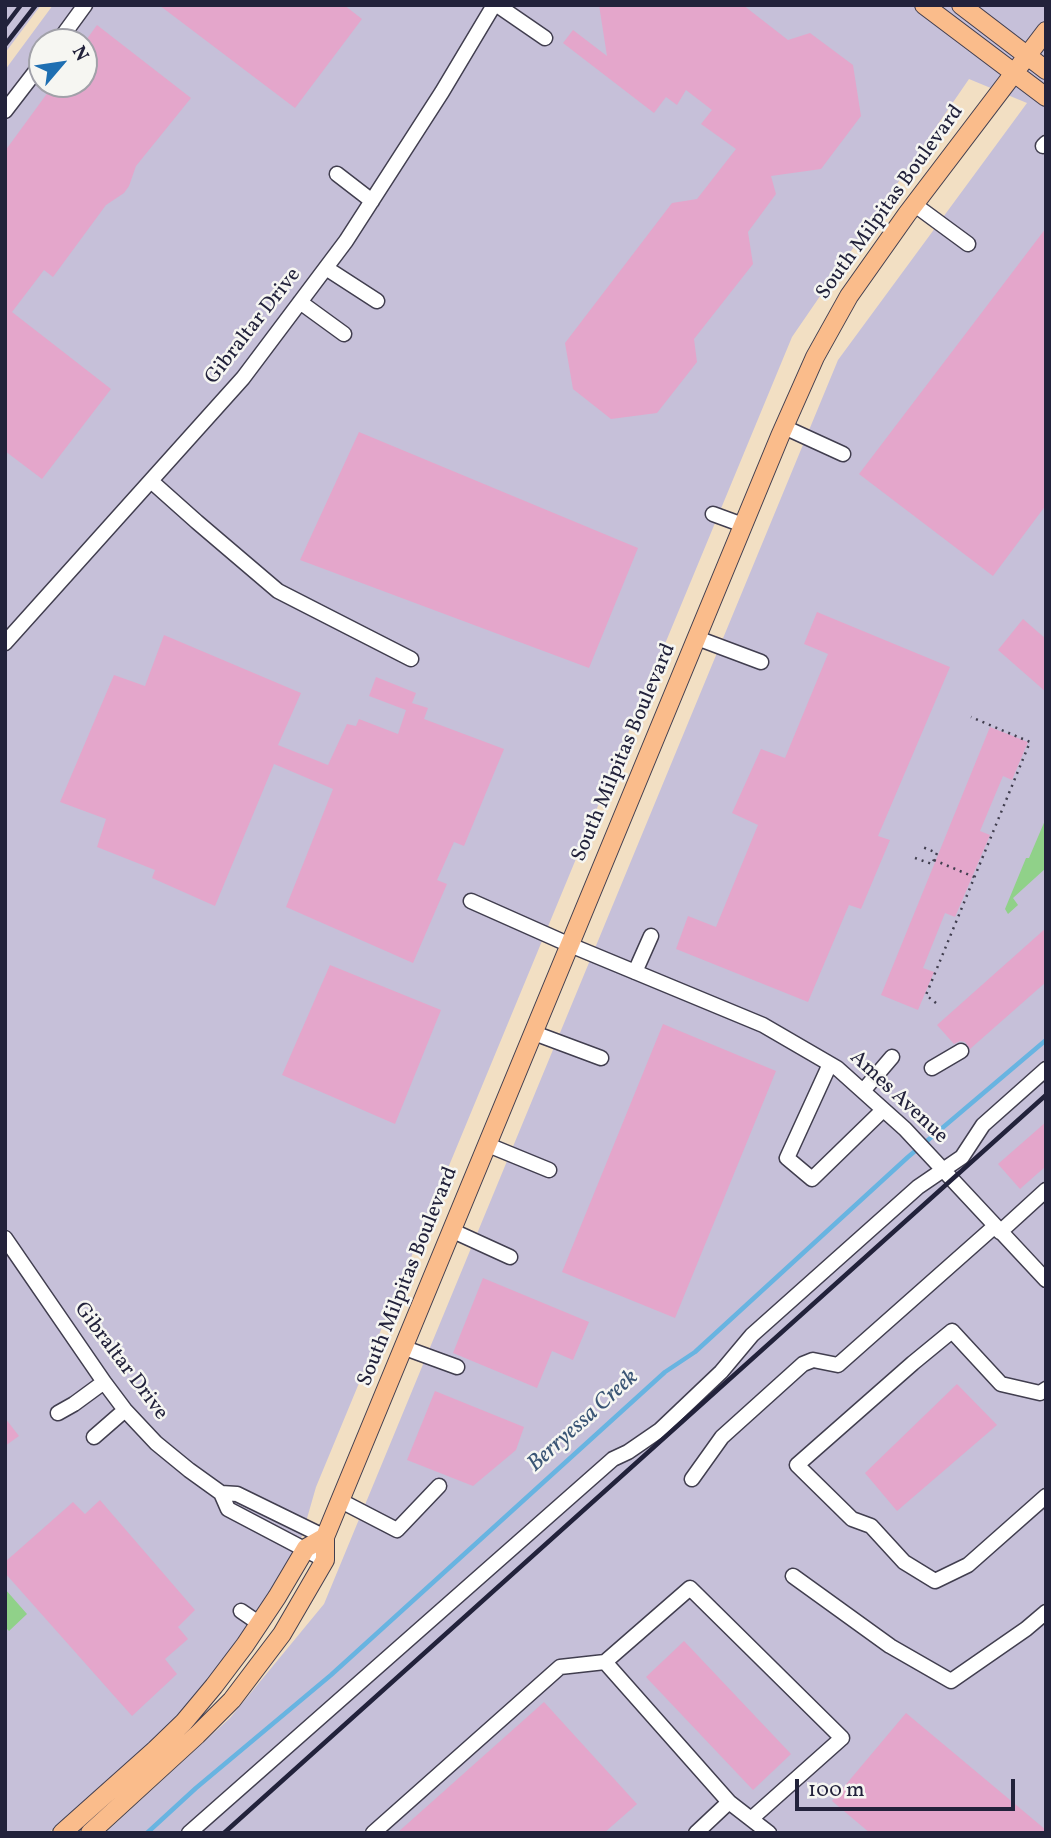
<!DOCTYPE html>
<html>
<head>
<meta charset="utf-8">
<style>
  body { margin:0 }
  #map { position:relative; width:1051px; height:1838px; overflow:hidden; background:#f2dfc3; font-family:Vollkorn,serif }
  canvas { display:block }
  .frame { position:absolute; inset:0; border:7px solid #22223b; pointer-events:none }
  .north { position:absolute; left:28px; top:28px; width:70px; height:70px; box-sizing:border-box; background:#f6f6f2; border:2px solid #a1a1a9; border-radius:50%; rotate:61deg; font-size:19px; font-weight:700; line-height:28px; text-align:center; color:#22223b }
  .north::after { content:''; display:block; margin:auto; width:24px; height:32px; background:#1f6fb2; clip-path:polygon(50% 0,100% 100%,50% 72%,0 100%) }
  .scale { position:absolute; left:795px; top:1779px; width:220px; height:32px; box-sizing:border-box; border:4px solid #22223b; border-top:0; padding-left:9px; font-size:21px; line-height:24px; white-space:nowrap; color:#22223b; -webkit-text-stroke:5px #f6f6f2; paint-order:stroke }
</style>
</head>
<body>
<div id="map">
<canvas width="1051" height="1838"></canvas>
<div class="frame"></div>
<div class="north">N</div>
<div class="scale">100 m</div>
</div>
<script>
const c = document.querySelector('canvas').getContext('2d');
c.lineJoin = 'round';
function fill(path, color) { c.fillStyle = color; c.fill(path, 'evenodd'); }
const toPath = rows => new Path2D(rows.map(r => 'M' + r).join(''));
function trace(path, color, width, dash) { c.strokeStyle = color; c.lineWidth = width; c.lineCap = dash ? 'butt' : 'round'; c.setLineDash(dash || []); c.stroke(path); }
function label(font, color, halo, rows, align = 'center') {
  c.font = font + ' Vollkorn,serif'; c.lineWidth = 5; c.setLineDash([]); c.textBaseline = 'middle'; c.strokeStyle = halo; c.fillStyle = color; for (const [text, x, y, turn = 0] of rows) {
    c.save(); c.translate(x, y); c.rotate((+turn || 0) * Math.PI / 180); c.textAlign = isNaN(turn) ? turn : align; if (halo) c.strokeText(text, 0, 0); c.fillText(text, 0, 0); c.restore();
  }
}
const industrial = toPath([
  [5,5,41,5,5,53],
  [53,5,1046,5,1046,1833,105,1833,230,1718,324,1604,838,360,1027,103,969,79,792,337,316,1487,283,1602,127,1771,48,1833,5,1833,5,70],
  [42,42,84,42,84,84,42,84]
]);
const green = toPath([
  [1046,818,1046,868,1013,898,1018,905,1008,914,1005,909,1026,858,1029,858],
  [5,1589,27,1614,9,1631,5,1627]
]);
const stream = toPath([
  [147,1833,196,1788,331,1675,665,1372,695,1352,908,1157,1046,1040]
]);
const building = toPath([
  [159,5,344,5,362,19,295,108],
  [599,5,743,5,788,40,810,33,853,65,861,116,821,169,771,176,776,194,748,232,753,264,694,339,697,362,657,413,611,419,573,389,565,343,672,203,697,199,736,149,701,124,712,110,686,90,677,105,666,97,654,113,563,43,573,30,607,56],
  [97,25,191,98,136,166,129,186,124,193,106,205,53,277,44,270,12,312,111,389,42,479,5,451,5,151,54,84,84,84,84,43],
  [1046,228,1046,505,993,576,859,474],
  [359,432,638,548,589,668,300,560],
  [817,612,950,667,878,836,890,840,861,909,849,905,808,1002,676,949,688,916,716,927,758,825,732,813,761,749,785,758,828,654,804,644],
  [1023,619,1046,639,1046,692,998,650],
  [164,635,301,693,278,745,328,765,347,724,356,726,359,719,398,734,406,710,369,696,376,677,416,693,412,703,428,708,424,719,504,749,464,846,454,842,437,880,447,884,413,963,286,907,333,789,274,764,215,906,152,878,155,870,97,847,106,819,60,802,114,675,145,686],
  [990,727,1028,742,1012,780,1003,776,980,831,990,835,955,917,945,913,923,968,934,972,918,1010,881,995],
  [1046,928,1046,982,970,1049,965,1042,960,1041,954,1044,937,1025],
  [330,965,441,1010,395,1124,282,1075],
  [663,1024,776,1071,675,1318,562,1272],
  [1046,1122,1046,1166,1020,1189,998,1164],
  [483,1278,589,1322,573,1360,552,1351,537,1388,453,1353],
  [957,1384,997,1425,897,1511,865,1473],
  [435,1391,524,1427,516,1450,473,1486,407,1460],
  [5,1418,19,1436,5,1446],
  [100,1500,195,1610,178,1627,188,1639,165,1659,177,1674,132,1716,5,1573,5,1562,73,1502,85,1514],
  [684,1641,791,1754,753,1790,646,1677],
  [544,1702,637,1804,604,1833,397,1833],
  [906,1713,1046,1830,1046,1833,870,1833,832,1801]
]);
const path = toPath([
  [915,858,932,864,937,853,920,846],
  [934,860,974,877],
  [936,1003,926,995,1030,742,971,717]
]);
const minor = toPath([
  [497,5,545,38],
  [58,42,85,5],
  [5,111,42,63],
  [1043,146,1046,143],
  [337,174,372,201],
  [915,205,968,244],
  [326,268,377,301],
  [300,302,344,334],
  [784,427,843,454],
  [151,481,197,522,278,591,411,659],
  [713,514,743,525],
  [697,638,761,662],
  [5,643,243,378,346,241,442,92,494,5],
  [471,901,570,945,763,1025,837,1068,905,1129,1046,1280],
  [635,972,651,936],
  [534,1033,601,1058],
  [830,1064,787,1158,812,1179,883,1110],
  [932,1068,961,1051],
  [863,1091,892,1057],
  [488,1145,549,1170],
  [453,1231,510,1257],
  [1000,1232,1046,1190],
  [5,1238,104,1382,125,1410,156,1443,189,1470,221,1493,228,1509,325,1560],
  [405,1348,457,1367],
  [1046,1389,1040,1393,1001,1384,952,1331,913,1363,797,1465,852,1519,871,1526,904,1562,935,1581,968,1565,1046,1496],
  [58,1413,74,1404,104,1382],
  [94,1437,125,1410],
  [692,1479,722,1437,803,1364,813,1360,838,1365,995,1226],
  [221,1493,237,1494,325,1537],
  [341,1501,397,1530,439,1486],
  [793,1576,890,1646,951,1681,1026,1629,1046,1612],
  [241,1611,260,1624],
  [729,1802,605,1662,690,1588,842,1738,751,1819],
  [189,1833,613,1459,628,1452,660,1430,721,1372,752,1335,918,1187,962,1157,983,1125,1046,1069],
  [373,1833,560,1667,605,1662],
  [696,1833,729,1802,769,1833]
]);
const major = toPath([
  [924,5,1046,97],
  [961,5,1046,70],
  [62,1833,155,1750,184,1722,214,1686,245,1645,277,1597,306,1548,325,1537],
  [90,1833,197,1735,232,1700,282,1634,325,1560,325,1537,780,436,815,357,849,296,907,214,1046,31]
]);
const rail = toPath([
  [5,26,21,5],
  [5,45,36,5],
  [224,1833,1046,1095]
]);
const streetNames = [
  ["South Milpitas Boulevard",891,203,-54],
  ["Gibraltar Drive",254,327,-52],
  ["South Milpitas Boulevard",625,753,-67],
  ["Ames Avenue",898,1098,43],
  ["South Milpitas Boulevard",409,1277,-68],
  ["Gibraltar Drive",120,1362,53]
];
const waterNames = [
  ["Berryessa Creek",584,1422,-42]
];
fill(industrial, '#c6c0d9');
fill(green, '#90d189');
trace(stream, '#68b4e1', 4.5);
fill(building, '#e4a6cb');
trace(minor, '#413e4f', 17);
trace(major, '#413e4f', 20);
trace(path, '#413e4f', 2.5, [2, 5]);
trace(minor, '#fff', 14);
trace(major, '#fabc8b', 18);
trace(rail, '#22223b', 4.5);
label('21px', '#22223b', '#f6f6f2', streetNames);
label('italic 23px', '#3a5575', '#f6f6f2', waterNames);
</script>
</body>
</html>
